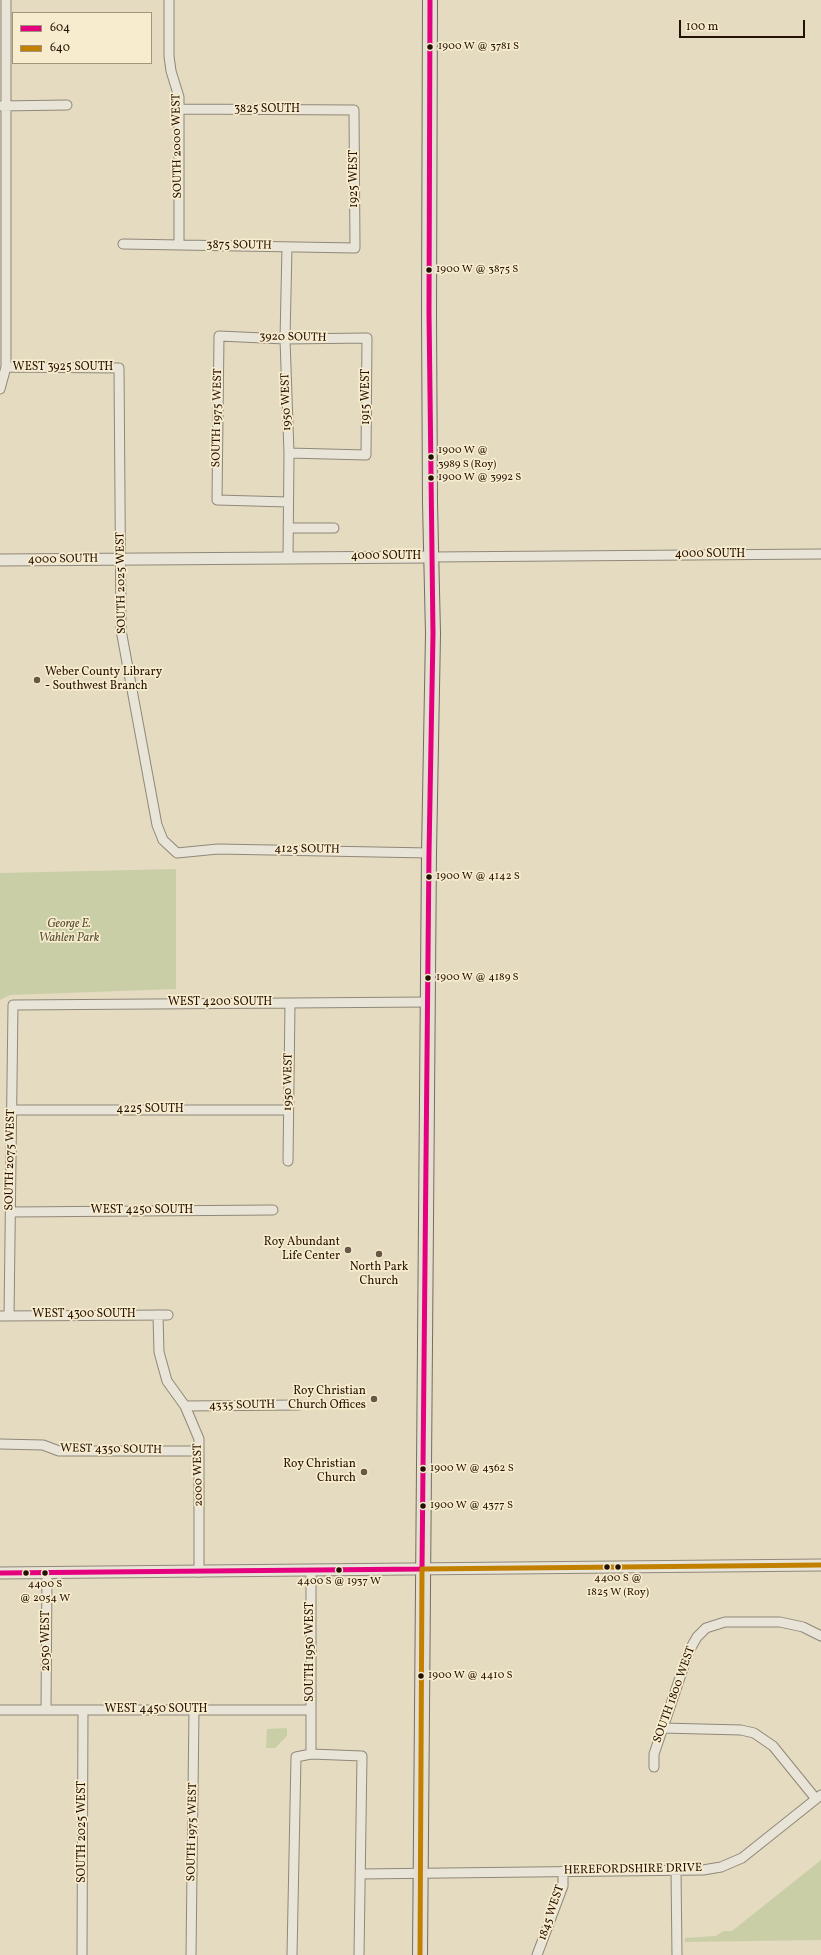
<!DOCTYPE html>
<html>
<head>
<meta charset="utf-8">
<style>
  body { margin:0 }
  #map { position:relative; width:821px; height:1955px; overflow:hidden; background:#e4dbc1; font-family:Vollkorn,serif }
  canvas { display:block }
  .legend { position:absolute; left:12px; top:12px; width:140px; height:52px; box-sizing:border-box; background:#f7eccd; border:1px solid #a3947d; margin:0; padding:5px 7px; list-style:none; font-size:12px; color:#251004 }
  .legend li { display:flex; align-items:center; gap:8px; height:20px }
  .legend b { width:20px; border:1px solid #a3947d }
  .scale { position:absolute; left:679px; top:20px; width:126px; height:18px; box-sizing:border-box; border:2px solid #251004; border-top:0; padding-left:5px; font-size:12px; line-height:14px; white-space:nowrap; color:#251004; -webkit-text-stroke:3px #f7eccd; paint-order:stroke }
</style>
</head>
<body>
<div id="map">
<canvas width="821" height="1955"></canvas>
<ul class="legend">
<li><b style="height:5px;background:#e5007d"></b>604</li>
<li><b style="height:5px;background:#c28001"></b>640</li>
</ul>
<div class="scale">100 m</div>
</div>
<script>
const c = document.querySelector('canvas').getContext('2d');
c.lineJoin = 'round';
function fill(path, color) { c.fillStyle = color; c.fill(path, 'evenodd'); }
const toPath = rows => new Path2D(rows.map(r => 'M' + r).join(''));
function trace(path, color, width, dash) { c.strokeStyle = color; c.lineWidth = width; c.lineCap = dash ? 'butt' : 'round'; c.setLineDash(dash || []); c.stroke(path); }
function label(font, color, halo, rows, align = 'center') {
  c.font = font + ' Vollkorn,serif'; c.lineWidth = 3.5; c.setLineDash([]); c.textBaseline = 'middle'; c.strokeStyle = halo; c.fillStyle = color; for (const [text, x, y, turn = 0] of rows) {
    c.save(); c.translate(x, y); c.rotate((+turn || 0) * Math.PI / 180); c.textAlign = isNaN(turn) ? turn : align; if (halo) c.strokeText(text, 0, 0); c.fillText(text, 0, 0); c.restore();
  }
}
const green = toPath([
  [176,869,176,989,10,995,0,1000,0,873],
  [287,1728,287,1736,275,1748,266,1748,267,1729],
  [821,1860,821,1940,685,1942,685,1938,716,1936,723,1931,732,1931]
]);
const minor = toPath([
  [169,0,169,56,171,71,179,97,179,245],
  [0,106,67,105],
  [123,244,355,248,354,110,179,109],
  [287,247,285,339,289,453,288,558],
  [6,367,119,368,121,630,157,825,163,840,177,853,218,849,429,853],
  [0,389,6,367,6,0],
  [288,502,217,500,219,336,285,339,367,338,366,455,289,453],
  [288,528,334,528],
  [432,557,821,554],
  [12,1110,288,1110],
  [288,1161,290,1003],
  [11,1212,273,1210],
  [158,1315,159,1352,167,1381,185,1406,199,1439,199,1572],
  [0,1316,168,1315],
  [9,1316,13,1005,428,1002],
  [185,1406,299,1405],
  [0,1444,43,1445,59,1451,199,1451],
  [0,1710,311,1710],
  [46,1710,47,1573],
  [662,1728,741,1730,754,1733,773,1746,816,1799],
  [311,1754,362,1756,359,1955],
  [654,1767,654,1754,689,1651,697,1637,706,1628,725,1622,780,1622,803,1627,821,1636],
  [676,1870,677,1955],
  [360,1874,703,1870,721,1867,742,1858,821,1795],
  [82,1955,83,1710],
  [191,1955,194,1710],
  [292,1955,296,1757,311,1754,311,1571],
  [537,1955,563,1886,563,1871]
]);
const tertiary = toPath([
  [0,560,432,557],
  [0,1573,821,1565]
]);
const primary = toPath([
  [420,1955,429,853,433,634,430,503,429,313,430,0]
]);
const bus1 = toPath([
  [422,1569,429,853,433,634,429,313,430,0],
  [0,1573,422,1569]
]);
const bus2 = toPath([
  [422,1569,821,1565],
  [420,1955,422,1569]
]);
const markers = [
  [430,47,3.5,"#251004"],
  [429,270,3.5,"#251004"],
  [431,457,3.5,"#251004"],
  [431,478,3.5,"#251004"],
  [37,680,4,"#685746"],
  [429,877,3.5,"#251004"],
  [428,978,3.5,"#251004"],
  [348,1250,4,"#685746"],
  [379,1254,4,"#685746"],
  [374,1399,4,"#685746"],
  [423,1469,3.5,"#251004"],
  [364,1472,4,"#685746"],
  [423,1506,3.5,"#251004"],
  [607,1567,3.5,"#251004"],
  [618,1567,3.5,"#251004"],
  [339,1570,3.5,"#251004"],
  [26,1573,3.5,"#251004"],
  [45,1573,3.5,"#251004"],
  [421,1676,3.5,"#251004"]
];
const busNames = [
  ["1900 W @ 3781 S",438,47],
  ["1900 W @ 3875 S",436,270],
  ["1900 W @",438,451],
  ["3989 S (Roy)",438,465],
  ["1900 W @ 3992 S",438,478],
  ["1900 W @ 4142 S",436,877],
  ["1900 W @ 4189 S",436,978],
  ["1900 W @ 4362 S",430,1469],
  ["1900 W @ 4377 S",430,1506],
  ["4400 S @",618,1579,"center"],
  ["1825 W (Roy)",618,1593,"center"],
  ["4400 S @ 1937 W",339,1582,"center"],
  ["4400 S",45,1585,"center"],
  ["@ 2054 W",45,1599,"center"],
  ["1900 W @ 4410 S",428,1676]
];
const streetNames = [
  ["3825 SOUTH",267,110],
  ["SOUTH 2000 WEST",178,146,-91],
  ["1925 WEST",355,179,-90],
  ["3875 SOUTH",239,246,1],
  ["3920 SOUTH",293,338,1],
  ["WEST 3925 SOUTH",63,368],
  ["1915 WEST",367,397,-90],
  ["1950 WEST",287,402,-92],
  ["SOUTH 1975 WEST",218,418,-89],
  ["4000 SOUTH",710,555],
  ["4000 SOUTH",386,557],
  ["4000 SOUTH",63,560,-1],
  ["SOUTH 2025 WEST",122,583,-91],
  ["4125 SOUTH",307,850,1],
  ["WEST 4200 SOUTH",220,1003],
  ["1950 WEST",289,1082,-89],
  ["4225 SOUTH",150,1110],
  ["SOUTH 2075 WEST",11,1160,-89],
  ["WEST 4250 SOUTH",142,1211],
  ["WEST 4300 SOUTH",84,1315],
  ["4335 SOUTH",242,1406,-1],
  ["WEST 4350 SOUTH",111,1450,1],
  ["2000 WEST",199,1475,-91],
  ["2050 WEST",47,1641,-90],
  ["SOUTH 1950 WEST",311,1652,-90],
  ["SOUTH 1800 WEST",675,1695,-70],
  ["WEST 4450 SOUTH",156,1710],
  ["SOUTH 2025 WEST",83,1832,-90],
  ["SOUTH 1975 WEST",193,1832,-89],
  ["HEREFORDSHIRE DRIVE",633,1870,-1],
  ["1845 WEST",552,1913,-71]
];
const poiNames = [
  ["Weber County Library",45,673,"left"],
  ["- Southwest Branch",45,687,"left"],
  ["Roy Abundant",340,1243],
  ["Life Center",340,1257],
  ["North Park",379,1268,"center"],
  ["Church",379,1282,"center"],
  ["Roy Christian",366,1392],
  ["Church Offices",366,1406],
  ["Roy Christian",356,1465],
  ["Church",356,1479]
];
const parkNames = [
  ["George E.",69,925],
  ["Wahlen Park",69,939]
];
fill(green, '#cacea6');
trace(minor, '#908878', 11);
trace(tertiary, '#908878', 13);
trace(primary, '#756d5f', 16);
trace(minor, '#e8e4d7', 9);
trace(tertiary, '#e8e4d7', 11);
trace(primary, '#e4dfd0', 14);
trace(bus1, '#e5007d', 5);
trace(bus2, '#c28001', 5);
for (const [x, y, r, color] of markers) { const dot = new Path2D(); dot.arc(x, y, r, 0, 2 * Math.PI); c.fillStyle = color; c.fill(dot); trace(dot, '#f7eccd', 1.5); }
label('11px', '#251004', '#f7eccd', busNames, 'left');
label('12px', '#251004', '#f7eccd', streetNames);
label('12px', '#251004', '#f7eccd', poiNames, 'right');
label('italic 12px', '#574f35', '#f7eccd', parkNames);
</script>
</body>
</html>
